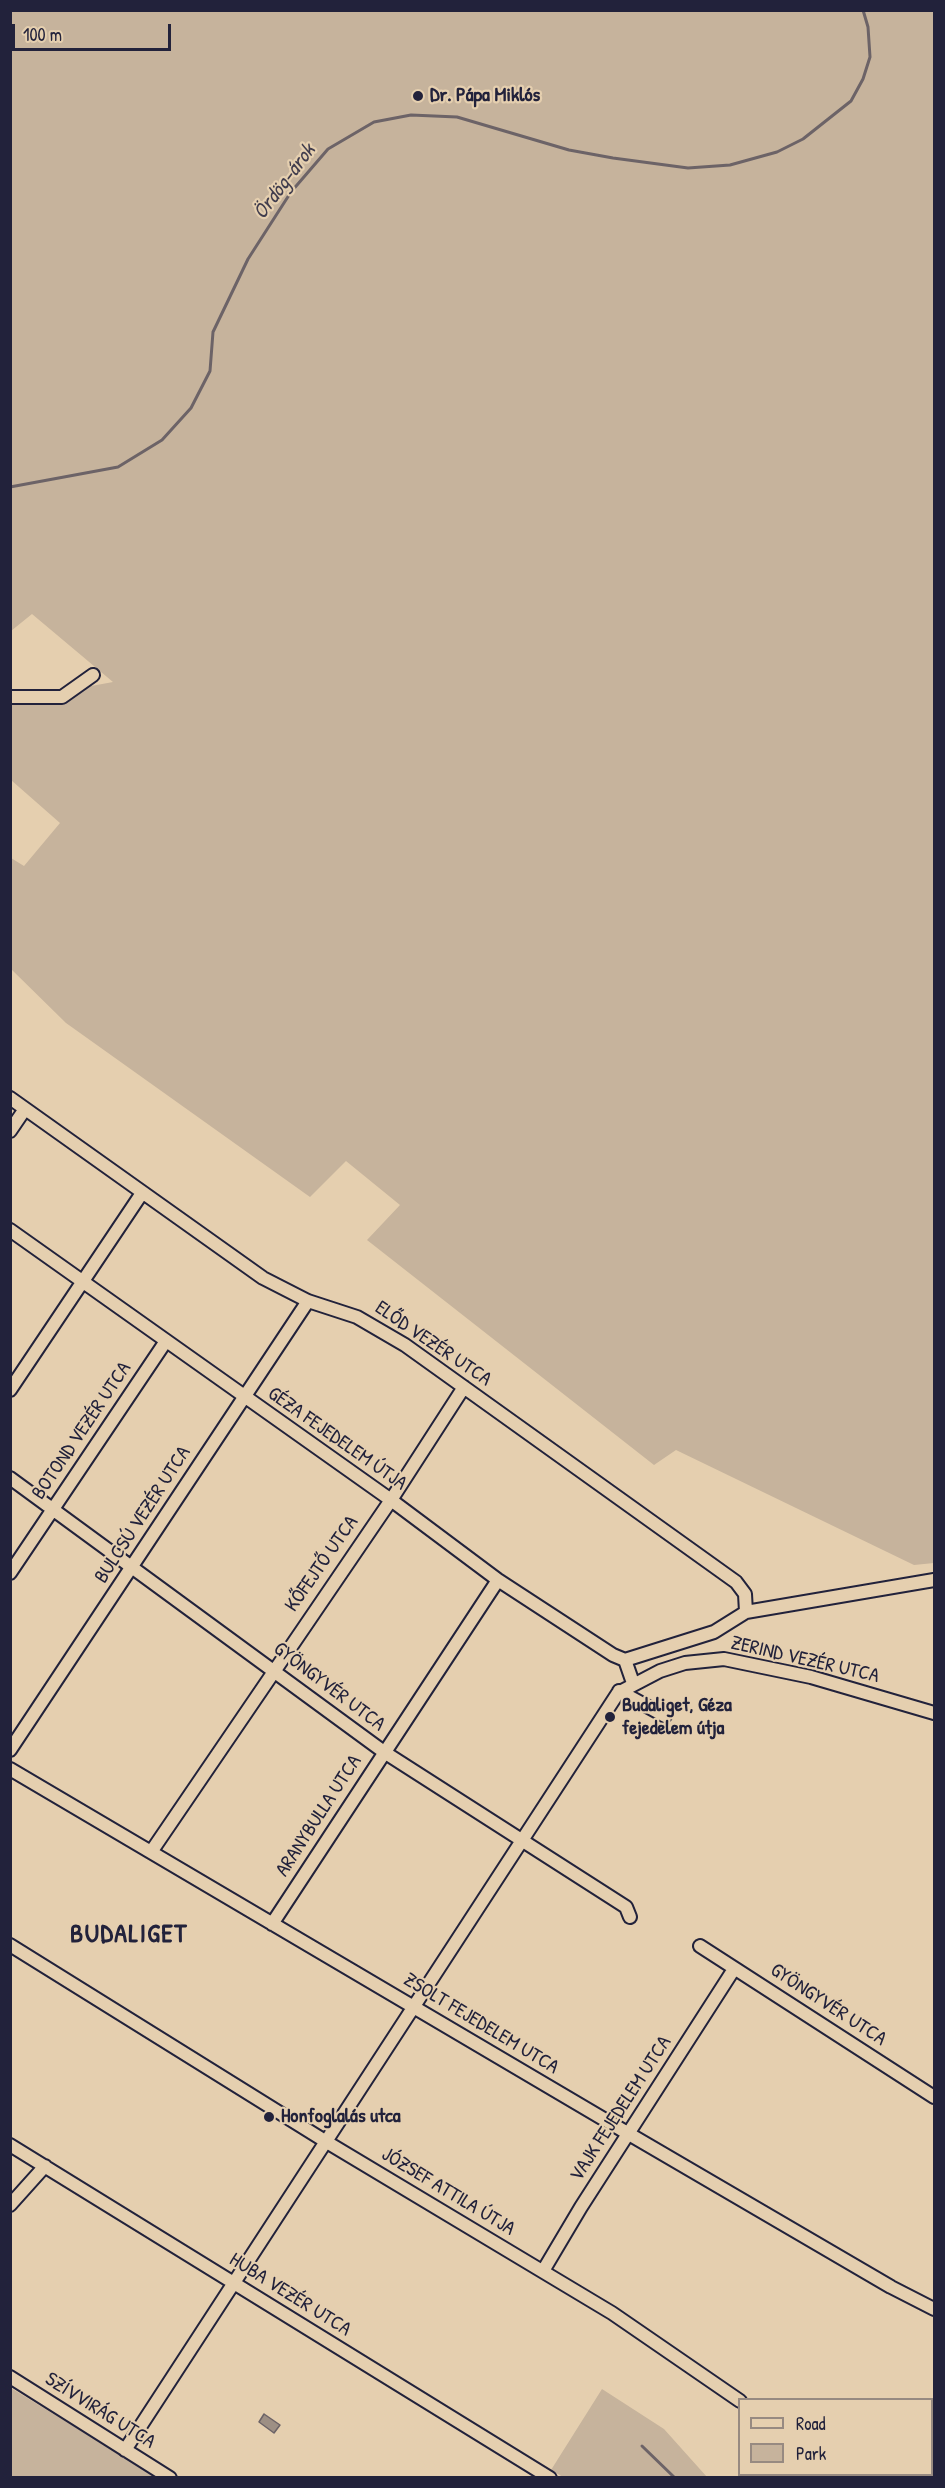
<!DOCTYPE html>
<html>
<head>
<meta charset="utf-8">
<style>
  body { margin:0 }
  #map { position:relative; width:945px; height:2488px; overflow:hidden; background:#e5cfaf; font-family:"Patrick Hand",sans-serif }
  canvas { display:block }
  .frame { position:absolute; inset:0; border:12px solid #22223b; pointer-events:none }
  .legend { position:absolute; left:738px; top:2398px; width:195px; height:78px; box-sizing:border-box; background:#e5cfaf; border:2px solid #978a81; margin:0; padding:8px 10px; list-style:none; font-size:18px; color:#22223b }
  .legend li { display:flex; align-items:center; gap:12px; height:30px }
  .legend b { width:30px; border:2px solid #978a81 }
  .scale { position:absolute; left:12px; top:24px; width:159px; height:27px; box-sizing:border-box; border:3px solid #22223b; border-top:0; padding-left:8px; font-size:18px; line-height:21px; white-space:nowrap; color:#22223b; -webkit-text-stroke:4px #e5cfaf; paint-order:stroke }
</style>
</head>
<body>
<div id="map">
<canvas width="945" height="2488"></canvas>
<div class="frame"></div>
<ul class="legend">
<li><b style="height:8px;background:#e5cfaf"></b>Road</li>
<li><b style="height:16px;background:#c6b39c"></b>Park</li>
</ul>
<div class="scale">100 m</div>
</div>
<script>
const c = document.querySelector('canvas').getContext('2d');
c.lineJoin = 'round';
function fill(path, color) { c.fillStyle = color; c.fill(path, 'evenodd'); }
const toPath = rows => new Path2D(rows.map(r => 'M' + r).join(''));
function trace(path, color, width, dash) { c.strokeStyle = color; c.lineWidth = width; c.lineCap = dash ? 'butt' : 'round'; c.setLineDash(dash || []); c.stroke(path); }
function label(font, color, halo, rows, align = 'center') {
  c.font = font + ' "Patrick Hand",sans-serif'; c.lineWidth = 4.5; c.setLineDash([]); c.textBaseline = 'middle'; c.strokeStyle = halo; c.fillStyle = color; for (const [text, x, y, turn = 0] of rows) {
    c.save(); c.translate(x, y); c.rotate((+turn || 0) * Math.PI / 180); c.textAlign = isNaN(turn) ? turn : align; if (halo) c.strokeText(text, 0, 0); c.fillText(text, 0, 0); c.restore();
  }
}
const green = toPath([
  [11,11,934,11,934,1563,914,1565,676,1450,654,1465,367,1240,400,1205,346,1161,310,1197,66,1023,11,969,11,858,24,866,60,823,11,780,11,697,32,697,113,682,32,614,11,631],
  [10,2388,11,2388,156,2477,11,2477],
  [602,2389,664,2429,707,2477,563,2477,551,2470]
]);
const water = toPath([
  [264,2414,280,2425,274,2433,259,2422,264,2414]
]);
const stream = toPath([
  [10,487,118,467,162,440,191,408,210,371,213,332,248,259,291,192,328,149,374,122,411,115,457,117,569,150,613,158,688,168,730,165,777,152,803,139,851,101,863,79,870,57,868,27,863,10],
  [642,2446,675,2478]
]);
const minor = toPath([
  [10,697,62,697,93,675],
  [10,1098,263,1278,308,1301,357,1317,405,1345,736,1582,745,1594,746,1612],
  [10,1131,25,1109],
  [10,1230,391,1500,498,1580,613,1655,625,1660],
  [10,1390,142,1193],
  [10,1478,384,1752,626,1907,630,1917],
  [10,1573,166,1341],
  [625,1660,714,1632,746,1612,934,1580],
  [625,1660,633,1683],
  [619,1691,665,1716],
  [10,1750,308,1301],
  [10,1769,629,2134,891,2287,934,2309],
  [151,1852,391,1500,464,1387],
  [272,1924,498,1580],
  [10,1945,325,2141,612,2313,740,2401],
  [700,1946,934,2097],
  [10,2145,550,2478],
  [10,2205,45,2166],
  [543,2271,581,2207,734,1969],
  [10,2377,170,2478],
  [125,2450,618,1693,660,1671,685,1663,724,1659,811,1677,934,1713]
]);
const markers = [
  [418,96,6,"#22223b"],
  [610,1717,6,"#22223b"],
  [269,2117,6,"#22223b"]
];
const poiNames = [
  ["Dr. Pápa Miklós",430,96],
  ["Budaliget, Géza",622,1706],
  ["fejedelem útja",622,1729],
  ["Honfoglalás utca",281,2117]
];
const streetNames = [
  ["ELŐD VEZÉR UTCA",433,1344,34],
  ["BOTOND VEZÉR UTCA",82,1431,-56],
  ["GÉZA FEJEDELEM ÚTJA",337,1439,35],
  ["BULCSÚ VEZÉR UTCA",143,1515,-57],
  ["KŐFEJTŐ UTCA",322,1564,-55],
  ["ZERIND VEZÉR UTCA",805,1660,13],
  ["GYÖNGYVÉR UTCA",329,1687,37],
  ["ARANYBULLA UTCA",319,1816,-57],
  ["GYÖNGYVÉR UTCA",828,2005,33],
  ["ZSOLT FEJEDELEM UTCA",481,2024,31],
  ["VAJK FEJEDELEM UTCA",621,2109,-57],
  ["JÓZSEF ATTILA ÚTJA",448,2192,31],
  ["HUBA VEZÉR UTCA",290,2295,32],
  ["SZÍVVIRÁG UTCA",100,2411,32]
];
const waterNames = [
  ["Ördög-árok",285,182,-53]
];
const districtNames = [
  ["BUDALIGET",129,1935]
];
fill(green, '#c6b39c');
fill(water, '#9d8f84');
trace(water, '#6c6367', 1.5);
trace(stream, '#6c6367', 3);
trace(minor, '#22223b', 16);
trace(minor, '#e5cfaf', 12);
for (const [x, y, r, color] of markers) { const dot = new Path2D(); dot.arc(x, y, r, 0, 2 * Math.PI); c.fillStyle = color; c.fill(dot); trace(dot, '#e5cfaf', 2); }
label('bold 20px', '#22223b', '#e5cfaf', poiNames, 'left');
label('20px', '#22223b', '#e5cfaf', streetNames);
label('italic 21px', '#413d4d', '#e5cfaf', waterNames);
c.letterSpacing = '1.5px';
label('bold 26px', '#22223b', '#e5cfaf', districtNames);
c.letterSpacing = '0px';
</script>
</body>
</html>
